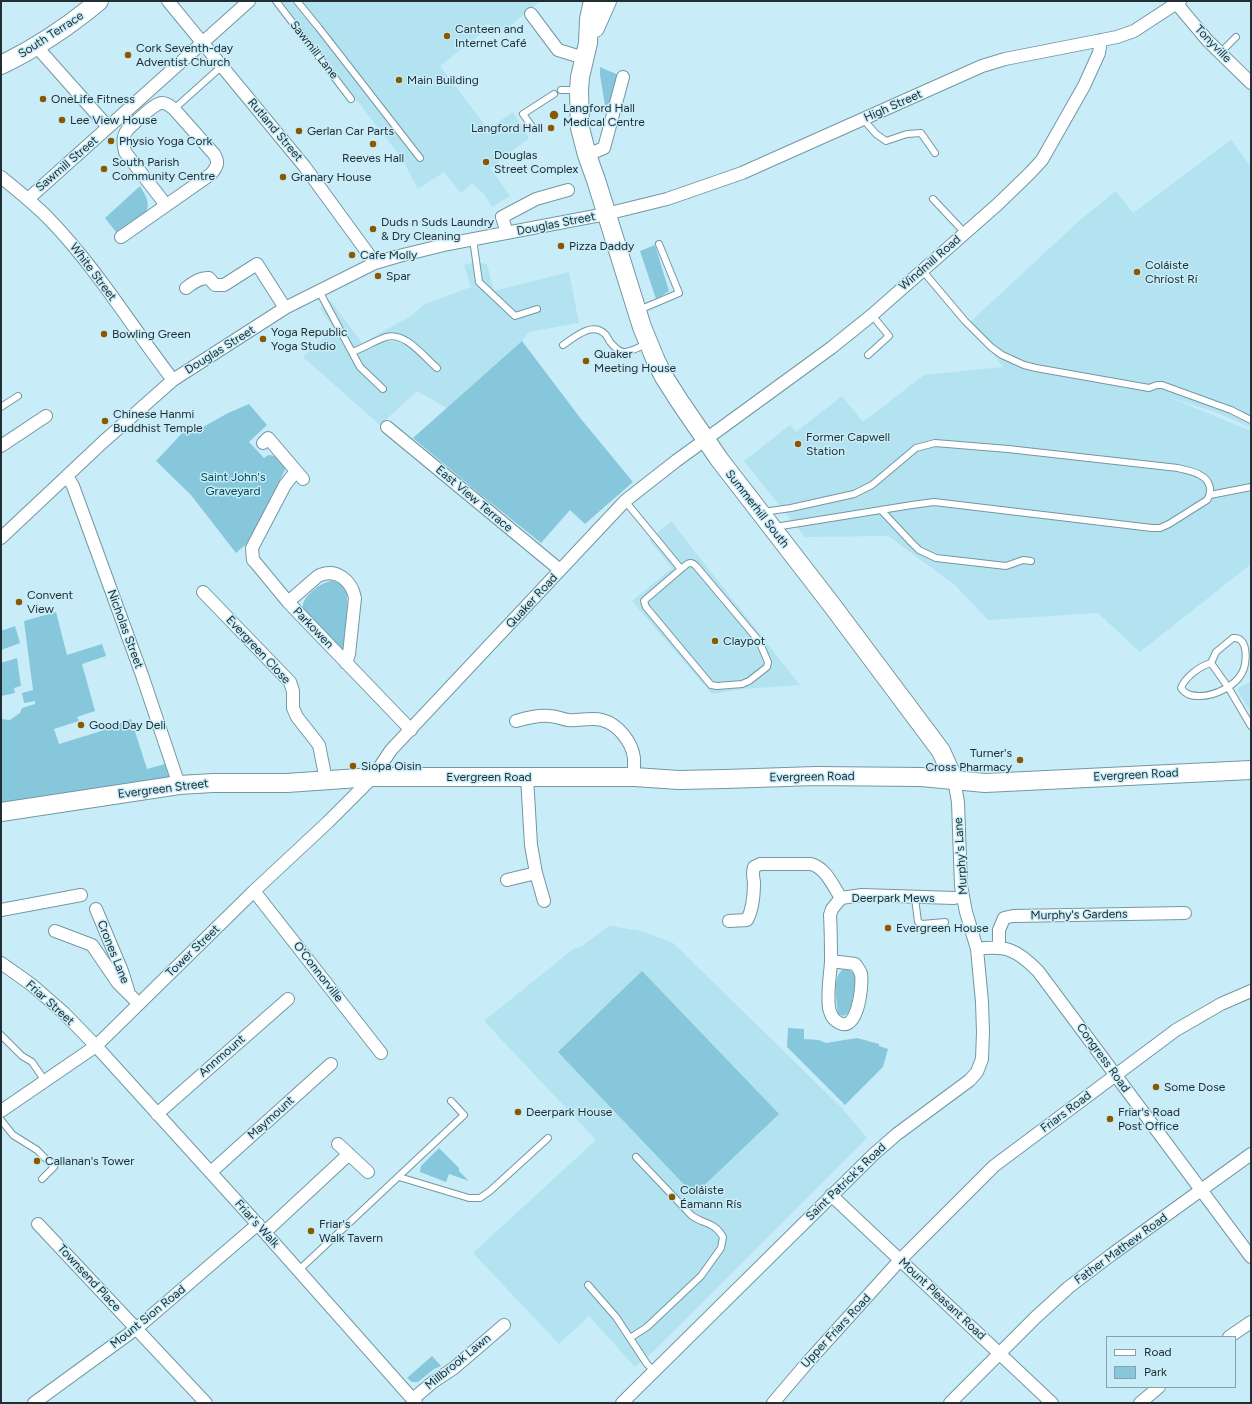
<!DOCTYPE html>
<html>
<head>
<meta charset="utf-8">
<style>
  body { margin:0 }
  #map { position:relative; width:1252px; height:1404px; overflow:hidden; background:#c8edf9; font-family:Figtree,sans-serif }
  canvas { display:block }
  .frame { position:absolute; inset:0; border:2px solid #212f34; pointer-events:none }
  .legend { position:absolute; left:1106px; top:1336px; width:130px; height:52px; box-sizing:border-box; background:#c8edf9; border:1px solid #85a1aa; margin:0; padding:5px 7px; list-style:none; font-size:12px; color:#212f34 }
  .legend li { display:flex; align-items:center; gap:8px; height:20px }
  .legend b { width:20px; border:1px solid #85a1aa }
</style>
</head>
<body>
<div id="map">
<canvas width="1252" height="1404"></canvas>
<div class="frame"></div>
<ul class="legend">
<li><b style="height:5px;background:#fff"></b>Road</li>
<li><b style="height:11px;background:#86c7db"></b>Park</li>
</ul>
</div>
<script>
const context = document.querySelector('canvas').getContext('2d');
context.lineJoin = 'round';
function fillPath(path, color) {
  context.fillStyle = color;
  context.fill(path, 'evenodd');
}
function trace(path, color, width, dash) {
  context.strokeStyle = color;
  context.lineWidth = width;
  context.lineCap = dash ? 'butt' : 'round';
  context.setLineDash(dash || []);
  context.stroke(path);
}
function drawText(font, color, halo, rows, align = 'center') {
  context.font = font + ' Figtree,sans-serif';
  context.lineWidth = 3;
  context.setLineDash([]);
  context.textBaseline = 'middle';
  context.strokeStyle = halo;
  context.fillStyle = color;
  for (const [text, x, y, turn = 0] of rows) {
    context.save();
    context.translate(x, y);
    context.rotate((+turn || 0) * Math.PI / 180);
    context.textAlign = isNaN(turn) ? turn : align;
    if (halo) context.strokeText(text, 0, 0);
    context.fillText(text, 0, 0);
    context.restore();
  }
}
const built = new Path2D(`
  M281 1H540L499 35 488 23 481 29 483 32 440 66 488 129 513 112 529 138 490 168 510 196 492 207 484 194 472 184 461 193 444 172 418 189 402 159Z
  M1231 140 1251 167V428L1215 412 1169 397 1251 431V564L1140 652 1098 613 988 620 955 585 888 536 805 537 744 461 790 425 796 432 842 396 863 422 924 375 1003 367 969 323 1079 221 1116 191 1133 213Z
  M477 262 487 264 494 291 569 272 579 323 529 332 522 341 447 408 417 391 380 425 303 357 334 329 320 308 331 301 362 343 411 316 425 304 471 287 464 265Z
  M671 521 800 685 744 689 712 694 632 601 672 568 649 540Z
  M1251 681V713L1237 689Z
  M609 926 642 931 673 943 841 1107 867 1138 654 1351 635 1367 589 1316 559 1344 473 1253 596 1140 484 1021 572 950 582 946Z`);
const green = new Path2D(`
  M600 67 623 77 609 130 600 75Z
  M140 186C145 195 151 202 146 212L116 232 105 218Z
  M655 245 669 291 656 299 640 251Z
  M522 341 581 419 633 482 585 524 570 510 541 543 480 494 413 438Z
  M249 404 267 425 249 442 264 458 268 455 276 456 285 467V470L250 541 236 553 191 495 156 461 185 430H198L228 413Z
  M332 581 343 584 347 595V606L345 638 343 650 306 613C305 611 303 609 303 607 302 596 323 581 332 581Z
  M56 612 67 655 102 644 106 656 82 664 95 711 77 717 79 721 54 729 59 744 98 732 131 719 147 769 165 764 169 777 1 804V719L10 720 20 713 22 708 35 704V701L24 703 22 693 33 690 24 621Z
  M15 626 20 643 1 650V631Z
  M17 658 21 686 14 688 15 693 1 696V663Z
  M846 969C850 970 854 973 855 977 858 983 854 991 853 996 851 1004 850 1021 838 1014 837 1001 832 979 842 970Z
  M642 971 779 1114 694 1195 558 1052Z
  M788 1028 804 1029V1039L819 1040 826 1043 857 1038 879 1044V1046L888 1049 883 1067 845 1105 787 1047Z
  M439 1148 459 1168V1171L469 1181 449 1174 446 1182 420 1172 421 1166Z
  M432 1356 441 1366 434 1369 418 1382H412L407 1378Z`);
const lane = new Path2D(`
  M276 1 351 99
  M297 1 319 28 420 158
  M1220 53 1236 37
  M561 90H577
  M174 109 222 66
  M863 119 876 134 886 141 907 134 921 133 935 153
  M533 128 523 114 554 94
  M933 199 965 233
  M473 239 479 282 515 316 537 309
  M922 270 965 321 991 347 1002 355 1024 365 1036 368 1149 388 1157 385H1162L1231 410 1251 420
  M319 291 360 367 383 389
  M639 310 679 293 659 244
  M563 345C574 338 592 321 605 334 607 336 609 340 610 342 614 346 617 351 623 352 630 353 640 346 647 344
  M352 352C364 348 374 341 386 337 405 331 424 357 437 368
  M868 355 889 336 872 315
  M1 407 18 396
  M1210 495 1251 487
  M625 501 681 569C687 564 690 560 696 566L759 641 768 662 767 667 749 681 742 684 717 686 711 685 646 607 644 601 646 599 681 569
  M881 510 911 542 919 550 936 558 1006 566 1023 560 1031 561
  M763 512 791 508 854 494 872 485 916 448 935 443 1008 449 1178 468C1185 470 1194 471 1200 475 1210 480 1213 491 1207 500L1169 524 1160 528H1152L934 502 912 505 775 527
  M1233 638C1249 636 1247 663 1242 673 1235 686 1215 696 1200 696 1192 696 1186 695 1181 688 1185 677 1200 666 1211 663L1216 652Z
  M1211 663 1228 687 1251 726
  M915 898 918 922 922 924 945 922
  M1 1035 22 1056 32 1062 45 1081
  M1 1120 13 1135 37 1150 54 1167 42 1179
  M399 1177 469 1198H480L490 1191 548 1138
  M299 1270 464 1115 451 1101
  M588 1285 616 1317 647 1364 654 1371
  M630 1338 647 1327 701 1276 721 1248 723 1237C714 1221 704 1225 691 1215L636 1157`);
const street = new Path2D(`
  M168 1 305 167 375 263
  M1176 3 1208 41 1251 83
  M531 14 558 50 584 58
  M36 46 108 127
  M587 155 604 148 623 77
  M1 177C18 191 36 205 51 221 97 269 132 327 173 380
  M28 199 249 1
  M507 233 502 217 536 199 568 190
  M121 237 211 174C218 166 219 162 214 154L174 109C170 106 167 103 162 103 154 103 135 123 128 129 122 136 123 143 125 152L166 205
  M186 288C193 283 200 277 209 278L215 285H224L257 264 285 308
  M387 427 560 570
  M263 443 268 438 303 479
  M1 446 46 416
  M67 476 73 486 142 675 179 785
  M1 538 103 442 173 380 285 308 375 263 399 256 448 244 606 214 667 199 742 173 982 66 1005 59 1117 37 1134 31 1180 1
  M203 592 290 682 293 691V708L297 717 319 745 326 780
  M288 602 255 562 253 560 252 548 285 485 296 471
  M346 663 349 654 355 598C352 581 336 567 318 576L288 602 411 730
  M516 721C527 718 538 715 549 716 556 716 561 719 568 720 579 721 591 717 602 720 618 724 632 742 634 758 634 765 634 771 634 777
  M527 777 531 845 536 873 544 901
  M507 880 536 873
  M254 891 381 1053
  M96 909 122 971 128 990
  M1 910 81 895
  M729 921 747 920C753 909 754 894 754 882 753 876 752 873 754 867L760 864H811C826 868 833 886 841 898
  M55 931 92 945 118 983 139 1004
  M999 948V930L1004 918 1013 916 1185 913
  M977 949C1007 945 1017 950 1038 971L1251 1257
  M831 961 855 964C857 967 860 970 861 974 863 987 857 1041 834 1019 831 1016 830 1012 829 1008 827 992 830 977 831 962 831 946 831 931 830 915L832 909 841 898 862 895 954 898 963 896
  M1 963 32 985 64 1013 96 1046 252 1218 416 1403
  M1 1111 96 1046 254 891 328 822 373 777 391 750 625 501 676 461 831 348 872 315 998 204 1030 173 1042 160 1084 86 1099 53 1101 40
  M157 1114 288 999
  M338 1144 368 1172
  M211 1172 331 1064
  M831 1195 1052 1403
  M38 1224 206 1403
  M265 1232 349 1154
  M1229 1337 1251 1322
  M413 1399 433 1382 454 1368 504 1325
  M34 1403 137 1328 258 1224
  M622 1403 874 1154 897 1134 970 1080 977 1072 982 1059 983 1032 982 1002 977 949 966 912 961 886 958 802 954 780
  M773 1403 807 1363 900 1260 994 1166 1176 1030 1221 1004 1251 991
  M950 1403 1036 1317 1069 1287 1111 1255 1251 1154
  M1140 1403 1159 1387`);
const secondary = new Path2D(`
  M593 1 589 19 588 43 580 77 579 90 580 128 587 155 596 180 642 327 656 361 664 377 680 402 719 459 831 604 941 751 954 780
  M595 28 607 1
  M1 65C36 48 69 26 99 1
  M1 812 179 785 213 783H287L373 777H634L679 780 725 779 816 776 921 777 985 783 1251 770`);
const markers = [
  [447,36,4,"#895900"],
  [128,55,4,"#895900"],
  [399,80,4,"#895900"],
  [43,99,4,"#895900"],
  [554,115,5,"#895900"],
  [62,120,4,"#895900"],
  [551,128,4,"#895900"],
  [299,131,4,"#895900"],
  [111,141,4,"#895900"],
  [373,144,4,"#895900"],
  [486,162,4,"#895900"],
  [104,169,4,"#895900"],
  [283,177,4,"#895900"],
  [373,229,4,"#895900"],
  [561,246,4,"#895900"],
  [352,255,4,"#895900"],
  [1137,272,4,"#895900"],
  [378,276,4,"#895900"],
  [104,334,4,"#895900"],
  [263,339,4,"#895900"],
  [586,361,4,"#895900"],
  [105,421,4,"#895900"],
  [798,444,4,"#895900"],
  [19,602,4,"#895900"],
  [715,641,4,"#895900"],
  [81,725,4,"#895900"],
  [1020,760,4,"#895900"],
  [353,766,4,"#895900"],
  [888,928,4,"#895900"],
  [1156,1087,4,"#895900"],
  [518,1112,4,"#895900"],
  [1110,1119,4,"#895900"],
  [37,1161,4,"#895900"],
  [672,1197,4,"#895900"],
  [311,1231,4,"#895900"]
];
const poiNames = [
  ["Canteen and",455,29],
  ["Internet Café",455,43],
  ["Cork Seventh-day",136,48],
  ["Adventist Church",136,62],
  ["Main Building",407,80],
  ["OneLife Fitness",51,99],
  ["Langford Hall",563,108],
  ["Medical Centre",563,122],
  ["Lee View House",70,120],
  ["Langford Hall",543,128,"right"],
  ["Gerlan Car Parts",307,131],
  ["Physio Yoga Cork",119,141],
  ["Douglas",494,155],
  ["Street Complex",494,169],
  ["Reeves Hall",373,158,"center"],
  ["South Parish",112,162],
  ["Community Centre",112,176],
  ["Granary House",291,177],
  ["Duds n Suds Laundry",381,222],
  ["& Dry Cleaning",381,236],
  ["Pizza Daddy",569,246],
  ["Cafe Molly",360,255],
  ["Coláiste",1145,265],
  ["Chríost Rí",1145,279],
  ["Spar",386,276],
  ["Yoga Republic",271,332],
  ["Yoga Studio",271,346],
  ["Bowling Green",112,334],
  ["Quaker",594,354],
  ["Meeting House",594,368],
  ["Chinese Hanmi",113,414],
  ["Buddhist Temple",113,428],
  ["Former Capwell",806,437],
  ["Station",806,451],
  ["Convent",27,595],
  ["View",27,609],
  ["Claypot",723,641],
  ["Good Day Deli",89,725],
  ["Turner's",1012,753,"right"],
  ["Cross Pharmacy",1012,767,"right"],
  ["Siopa Oisin",361,766],
  ["Evergreen House",896,928],
  ["Some Dose",1164,1087],
  ["Deerpark House",526,1112],
  ["Friar's Road",1118,1112],
  ["Post Office",1118,1126],
  ["Callanan's Tower",45,1161],
  ["Coláiste",680,1190],
  ["Éamann Rís",680,1204],
  ["Friar's",319,1224],
  ["Walk Tavern",319,1238]
];
const streetNames = [
  ["South Terrace",51,35,-33],
  ["Tonyville",1213,44,46],
  ["Sawmill Lane",314,50,52],
  ["High Street",893,106,-24],
  ["Rutland Street",275,130,50],
  ["Sawmill Street",67,164,-41],
  ["Douglas Street",556,224,-11],
  ["Windmill Road",930,263,-41],
  ["White Street",93,272,53],
  ["Douglas Street",220,350,-32],
  ["East View Terrace",474,499,40],
  ["Summerhill South",757,509,52],
  ["Quaker Road",532,601,-47],
  ["Parkowen",313,628,46],
  ["Nicholas Street",125,629,70],
  ["Evergreen Close",258,650,47],
  ["Evergreen Road",1136,775,-3],
  ["Evergreen Road",489,777],
  ["Evergreen Road",812,777,-1],
  ["Evergreen Street",163,789,-7],
  ["Murphy's Lane",961,856,-94],
  ["Deerpark Mews",893,898],
  ["Murphy's Gardens",1079,915,-1],
  ["Tower Street",193,951,-44],
  ["Crones Lane",113,952,68],
  ["O'Connorville",318,972,52],
  ["Friar Street",50,1003,42],
  ["Annmount",222,1056,-41],
  ["Congress Road",1103,1058,54],
  ["Friars Road",1066,1112,-37],
  ["Maymount",271,1118,-42],
  ["Saint Patrick's Road",846,1182,-44],
  ["Friar's Walk",257,1224,48],
  ["Father Mathew Road",1121,1249,-36],
  ["Townsend Place",89,1278,47],
  ["Mount Pleasant Road",942,1299,43],
  ["Mount Sion Road",148,1317,-39],
  ["Upper Friars Road",836,1331,-47],
  ["Millbrook Lawn",458,1362,-39]
];
const parkNames = [
  ["Saint John's",233,477],
  ["Graveyard",233,491]
];
fillPath(built, '#b3e2f1');
fillPath(green, '#86c7db');
trace(lane, '#7497a2', 8);
trace(street, '#7497a2', 14);
trace(secondary, '#7497a2', 20);
trace(lane, '#fff', 6);
trace(street, '#fff', 12);
trace(secondary, '#fff', 18);
for (const [x, y, r, color] of markers) {
  const dot = new Path2D();
  dot.arc(x, y, r, 0, 2 * Math.PI);
  context.fillStyle = color;
  context.fill(dot);
  trace(dot, '#c8edf9', 1.5);
}
drawText('12px', '#212f34', '#c8edf9', poiNames, 'left');
drawText('12px', '#212f34', '#c8edf9', streetNames);
drawText('12px', '#004453', '#c8edf9', parkNames);
</script>
</body>
</html>
